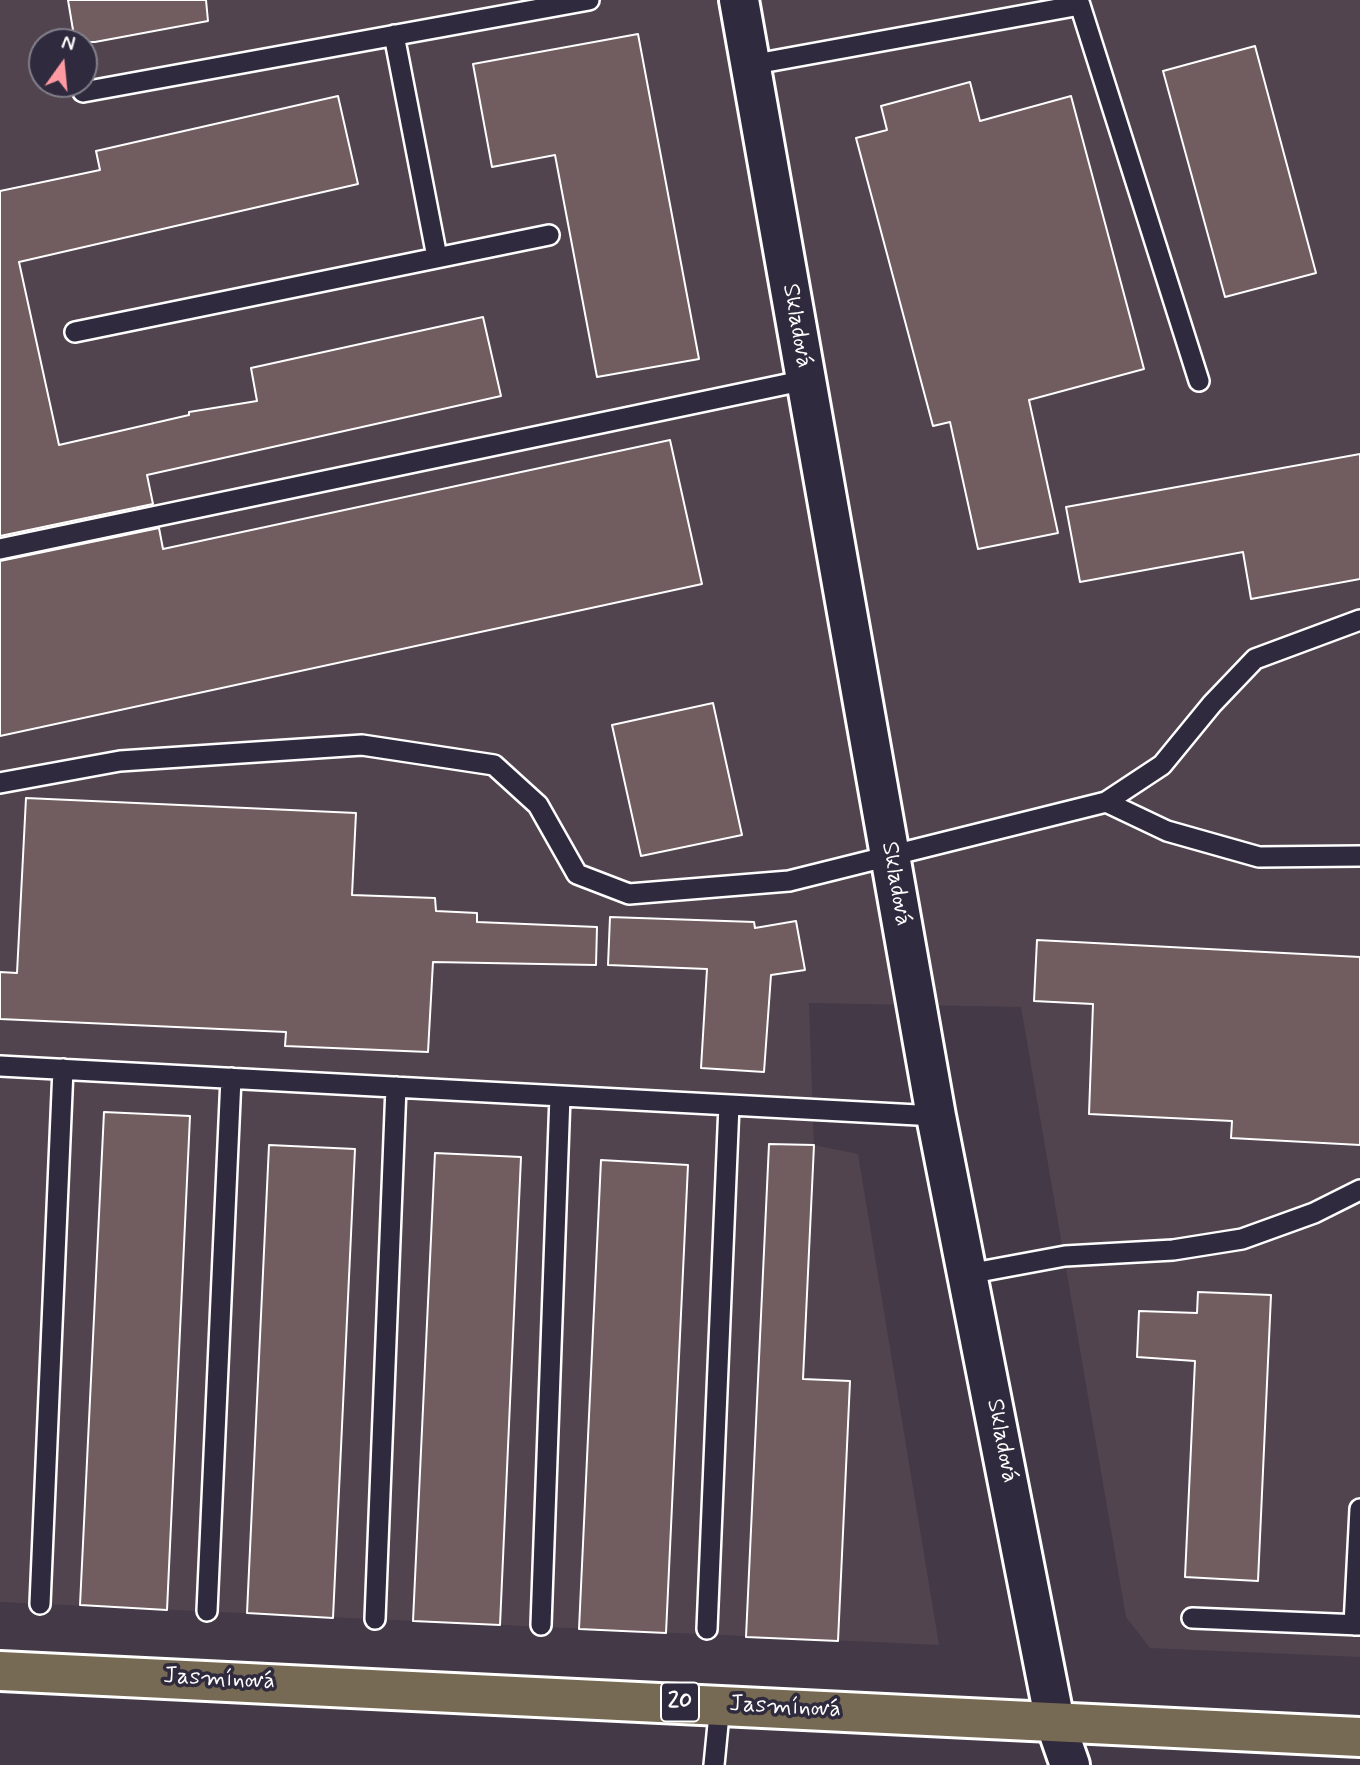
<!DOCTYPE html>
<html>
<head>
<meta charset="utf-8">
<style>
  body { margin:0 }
  #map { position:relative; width:1360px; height:1765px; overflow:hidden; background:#433947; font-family:Mynerve,sans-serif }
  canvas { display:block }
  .north { position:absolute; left:28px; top:28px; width:70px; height:70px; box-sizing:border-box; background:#2f2a3d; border:2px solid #827f8b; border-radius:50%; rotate:15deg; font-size:19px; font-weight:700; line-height:28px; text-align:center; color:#fff }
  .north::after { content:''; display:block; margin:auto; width:24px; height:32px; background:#ff9aa2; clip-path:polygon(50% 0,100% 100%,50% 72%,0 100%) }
</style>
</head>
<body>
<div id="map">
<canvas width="1360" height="1765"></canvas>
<div class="north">N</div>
</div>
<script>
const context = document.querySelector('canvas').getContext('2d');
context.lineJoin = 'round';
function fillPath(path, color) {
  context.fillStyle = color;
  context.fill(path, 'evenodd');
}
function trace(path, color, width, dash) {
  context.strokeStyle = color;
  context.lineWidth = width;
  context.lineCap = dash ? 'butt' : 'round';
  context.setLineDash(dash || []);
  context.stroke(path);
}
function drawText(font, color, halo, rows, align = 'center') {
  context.font = font + ' Mynerve,sans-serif';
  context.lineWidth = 7;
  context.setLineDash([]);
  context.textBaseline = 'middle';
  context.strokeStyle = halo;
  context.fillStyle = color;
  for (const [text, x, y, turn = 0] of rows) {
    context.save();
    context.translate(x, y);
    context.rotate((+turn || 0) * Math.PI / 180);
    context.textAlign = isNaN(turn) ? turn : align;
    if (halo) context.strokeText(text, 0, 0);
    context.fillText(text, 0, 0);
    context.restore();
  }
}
const built = new Path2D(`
  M0 0H1360V1657L1150 1648 1126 1617 1021 1007 809 1003 814 1145 858 1154 939 1645 0 1602ZM42 42H84V84H42Z`);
const building = new Path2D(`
  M68 0H206L208 21 95 42H75Z
  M638 34 699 359 597 377 555 155 492 167 473 64Z
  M1255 46 1316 273 1225 297 1163 71Z
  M970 82 980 121 1071 96 1144 369 1029 400 1058 533 978 549 950 422 933 426 856 138 887 130 881 106Z
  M338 96 358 184 19 262 59 445 189 415V412L257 401 251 368 483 317 501 396 147 475 153 504 0 536V191L100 170 96 151Z
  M670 440 702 584 0 736V561L159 528 163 549Z
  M1360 454V579L1251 599 1243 552 1080 582 1066 507Z
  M713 703 742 835 641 856 612 725Z
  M26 798 356 813 352 895 435 898 436 911 477 913V922L597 927 596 965 433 962 428 1052 285 1046 286 1032 0 1019V972L17 973Z
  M610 917 754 922 755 928 796 921 805 970 771 975 764 1072 701 1068 707 969 608 965Z
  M1037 940 1360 957V1145L1231 1138 1232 1121 1089 1114 1093 1004 1034 1001Z
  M104 1112 190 1116 167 1610 80 1605Z
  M769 1144 814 1145 803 1379 850 1381 838 1641 746 1637Z
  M269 1145 355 1149 333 1618 247 1613Z
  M435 1153 521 1157 500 1625 413 1621Z
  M601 1160 688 1165 666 1633 579 1629Z
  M1198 1292 1271 1295 1258 1581 1185 1577 1195 1361 1137 1357 1139 1311 1197 1313Z`);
const lane = new Path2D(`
  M1075 0 1080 5 1199 381
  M394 35 437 257
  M750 65 1080 5
  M83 92 589 0
  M75 332 549 235
  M0 549 806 380
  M0 783 120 761 362 745 494 765 538 805 577 874 629 894 789 881 1106 802 1162 765 1212 704 1255 659 1360 620
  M1106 802 1167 831 1259 857 1360 856
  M0 1066 936 1116
  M968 1274 1065 1256 1173 1250 1242 1239 1314 1213 1360 1190
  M40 1604 63 1069
  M207 1611 231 1078
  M1192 1618 1360 1625
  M375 1619 396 1087
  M541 1625 560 1096
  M1354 1625 1360 1509
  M707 1629 729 1105
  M714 1765 720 1704`);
const street = new Path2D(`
  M739 0 936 1116 1055 1722 1070 1765`);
const primary = new Path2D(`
  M0 1671 1360 1737`);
const shields = [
  [680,1702,38]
];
const shieldNames = [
  ["20",680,1702]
];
const streetNames = [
  ["Skladová",796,326,80],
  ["Skladová",895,884,80],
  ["Skladová",1001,1441,79],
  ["Jasmínová",219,1680,3],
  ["Jasmínová",785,1708,3]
];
fillPath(built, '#51444e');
fillPath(building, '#715c5f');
trace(building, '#fff', 2);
trace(lane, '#fff', 24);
trace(street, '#fff', 44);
trace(primary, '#fff', 44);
trace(lane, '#2f2a3d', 19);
trace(street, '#2f2a3d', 38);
trace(primary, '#776a54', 38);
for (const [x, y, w] of shields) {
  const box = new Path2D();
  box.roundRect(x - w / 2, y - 19.5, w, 39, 5);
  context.fillStyle = '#2f2a3d';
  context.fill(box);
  trace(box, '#fff', 2);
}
drawText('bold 23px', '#fff', null, shieldNames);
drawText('24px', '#fff', '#2f2a3d', streetNames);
</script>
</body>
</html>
